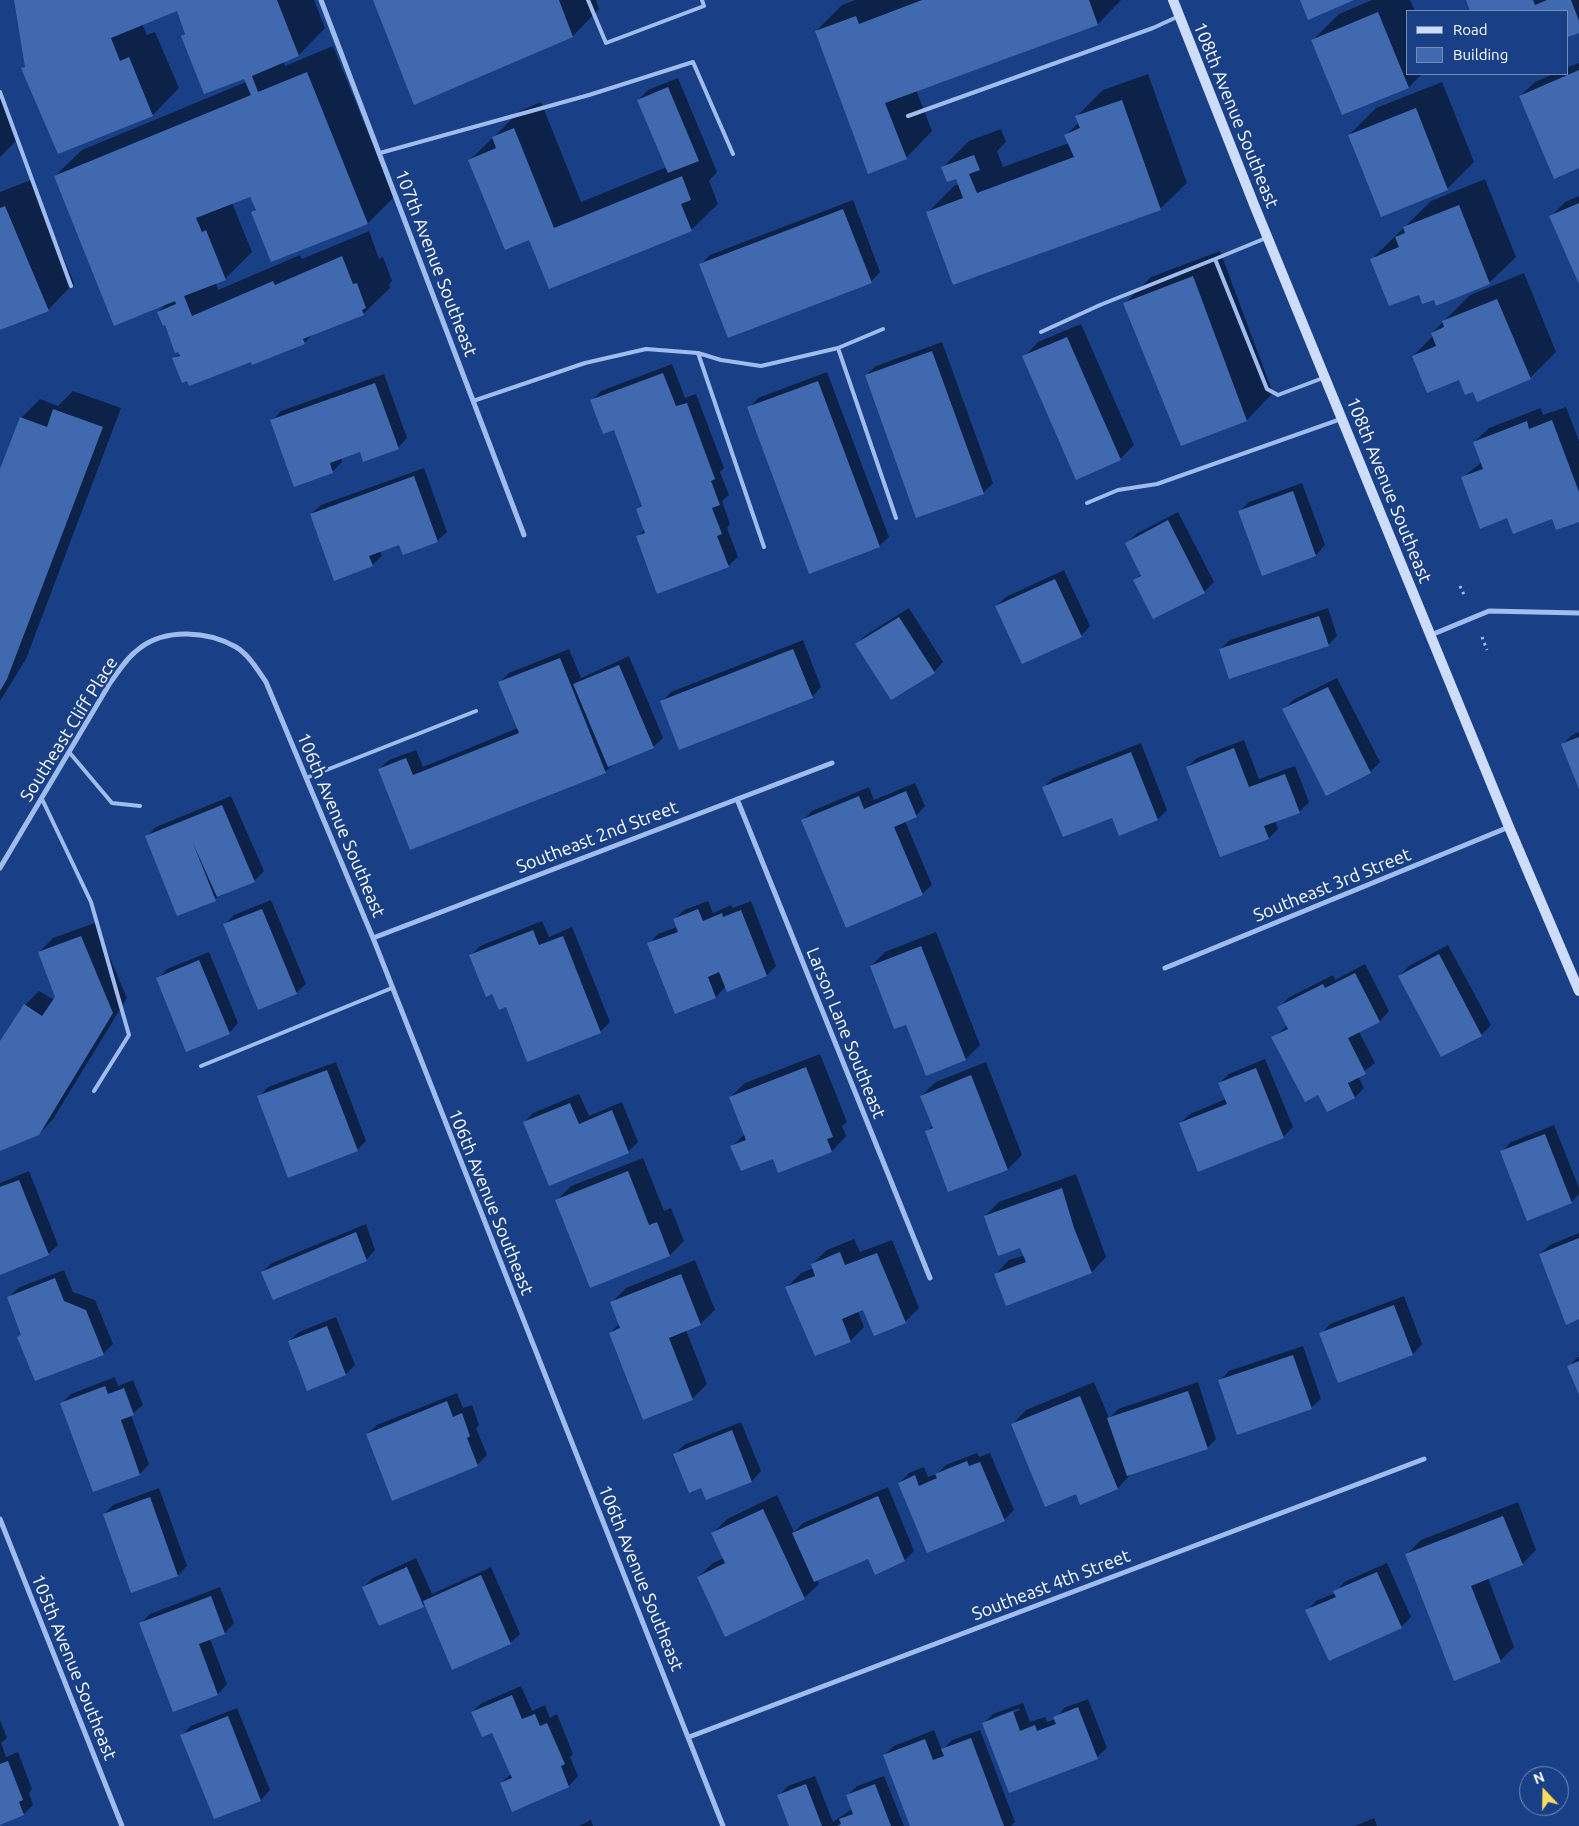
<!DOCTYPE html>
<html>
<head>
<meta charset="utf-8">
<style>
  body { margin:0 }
  #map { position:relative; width:1579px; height:1826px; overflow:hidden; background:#194087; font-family:Ubuntu,sans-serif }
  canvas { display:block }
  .legend { position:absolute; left:1406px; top:10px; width:162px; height:65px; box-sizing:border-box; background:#194087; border:1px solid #758cb7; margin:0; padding:6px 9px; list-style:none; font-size:15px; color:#fff }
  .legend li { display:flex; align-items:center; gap:10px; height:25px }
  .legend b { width:25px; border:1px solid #758cb7 }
  .north { position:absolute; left:1519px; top:1766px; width:50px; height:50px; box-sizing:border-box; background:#194087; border:1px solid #758cb7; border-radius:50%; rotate:339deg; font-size:14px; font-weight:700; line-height:20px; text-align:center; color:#fff }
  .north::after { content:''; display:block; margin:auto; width:18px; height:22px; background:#ffdd5c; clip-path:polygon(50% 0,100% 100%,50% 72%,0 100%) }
</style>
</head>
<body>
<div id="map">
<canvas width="1579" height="1826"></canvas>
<ul class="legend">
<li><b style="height:6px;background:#cddcf9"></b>Road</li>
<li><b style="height:14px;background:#4169b0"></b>Building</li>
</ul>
<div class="north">N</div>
</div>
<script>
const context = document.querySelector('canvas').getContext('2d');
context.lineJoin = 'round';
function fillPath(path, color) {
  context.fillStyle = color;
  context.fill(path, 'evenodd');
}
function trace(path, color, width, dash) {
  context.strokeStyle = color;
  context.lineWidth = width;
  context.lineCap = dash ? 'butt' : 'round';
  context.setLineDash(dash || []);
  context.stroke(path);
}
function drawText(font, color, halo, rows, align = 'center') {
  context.font = font + ' Ubuntu,sans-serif';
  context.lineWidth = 5;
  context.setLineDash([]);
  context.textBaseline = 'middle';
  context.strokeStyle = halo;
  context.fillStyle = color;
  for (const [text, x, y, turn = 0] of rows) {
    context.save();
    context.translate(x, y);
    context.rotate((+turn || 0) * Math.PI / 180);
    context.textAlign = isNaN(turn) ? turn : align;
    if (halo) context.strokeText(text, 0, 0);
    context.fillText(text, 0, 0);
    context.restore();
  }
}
const shadow = new Path2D(`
  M15 0H314L325 28 299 55 283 61 285 66 333 46 394 197 368 223 253 212 257 208 251 195 232 203 252 252 225 279 216 283 218 290 300 255 302 259 369 231 379 259 383 257 392 281 389 284 390 288 363 314 313 334 304 343 252 360 174 359 180 353 158 312 167 303 55 176 82 150 246 82 244 77 182 36 186 32 177 10 142 24 147 35 155 32 179 88 153 115 58 152 23 69 26 65Z
  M374 0H596L599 9 573 36 415 104Z
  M855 0H1121L1098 24 916 90 932 131 906 158 816 31 842 5Z
  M1372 0H1410L1415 11H1408V74H1422L1409 87 1343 113 1313 40 1339 14Z
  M1467 0H1579V31L1568 36V11H1471Z
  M1579 63V167L1520 96 1535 82 1553 74H1568V67Z
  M1148 74 1187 183 1160 209 928 212 954 186 959 184 957 178 943 167 969 141 1001 129 1006 142 997 151 1003 167 1069 143 1066 135 1079 122 1077 116 1103 90Z
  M678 78 717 172 709 181 718 204 691 230 530 238 470 160 520 111 541 102 581 202 667 167 638 100 648 90Z
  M1442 82 1474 162 1448 188 1382 215 1349 135 1376 108Z
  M0 95 18 139 0 157Z
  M1485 179 1516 257 1489 283 1434 298 1419 294 1372 259 1431 201Z
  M31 180 74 283 48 310 0 329V192Z
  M1579 196V281L1551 216 1565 202Z
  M853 200 880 272 871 282 701 264 710 255Z
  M1220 251 1273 393 1247 420 1182 445 1125 303 1151 277Z
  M1524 273 1556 352 1530 378 1474 390 1459 378 1413 356 1433 336 1432 333 1470 295Z
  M1081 324 1134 445 1120 459 1024 357 1038 342Z
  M942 342 993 483 983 493 866 375 876 366Z
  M672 364 685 398 696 394 724 468 720 472 729 495 722 501 730 524 727 528 738 557 728 566 637 537 645 529 637 509 643 504 615 429 592 401 601 391Z
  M827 372 889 537 879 546 749 408 758 398Z
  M384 374 407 438 398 448 360 450 341 457 342 462 333 471 295 485 272 421 281 411Z
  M73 391 121 408 26 659 0 701V473L21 418 40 399 58 406Z
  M1566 407 1579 441V520L1508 517 1462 478 1482 462 1474 442 1489 428 1541 408 1543 415Z
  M424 468 447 532 437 541 400 544 380 551 382 556 372 565 311 514 321 505Z
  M1302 483 1325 545 1316 555 1240 511 1249 502Z
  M1178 512 1214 582 1204 592 1135 580 1141 574 1126 544 1136 534Z
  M1064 570 1090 626 1081 636 996 606 1006 597Z
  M909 608 943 662 934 672 857 644 866 635Z
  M1328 608 1337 636 1328 645 1220 649 1230 640Z
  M803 640 821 687 812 697 662 701 671 692Z
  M569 649 581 678 629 656 663 738 653 747 614 764 605 772 411 848 379 769 389 760 416 750 423 767 518 728 500 682 509 673Z
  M1337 678 1380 762 1370 772 1284 710 1293 700Z
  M1579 732V786L1563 744 1572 735Z
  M1244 740 1259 779 1295 766 1309 802 1299 812 1275 821 1278 829 1269 838 1187 767 1197 758Z
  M1141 743 1167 810 1158 819 1112 816 1044 787 1053 778Z
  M915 783 925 806 916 816 905 821 932 885 922 894 802 821 812 811 869 787 874 800Z
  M231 796 264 871 254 881 178 915 147 836 156 827Z
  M271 900 306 984 296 993 225 924 234 915Z
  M708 901 713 913 731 905 733 908 751 901 776 966 767 975 726 986 716 997 676 1013 649 944 658 934 677 927 675 919 684 910Z
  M542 921 549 937 572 927 610 1022 600 1032 507 1006 493 993 471 955 480 946Z
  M95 923 127 998 53 1119 39 1134 0 1150V1043L25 1005 39 991 54 1000 56 997 39 952 53 938Z
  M936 932 980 1045 966 1059 907 1023 871 966 885 952Z
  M1448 945 1491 1025 1481 1035 1442 1055 1399 976 1409 966Z
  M209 952 238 1023 229 1033 158 979 167 969Z
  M1365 964 1389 1011 1380 1021 1359 1032 1375 1063 1358 1076 1364 1088 1355 1097 1327 1111 1318 1093 1273 1038 1288 1025 1279 1008 1288 998 1333 975 1335 980Z
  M820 1054 847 1122 842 1126 846 1136 832 1151 779 1171 774 1157 732 1146 745 1134 730 1097 745 1083Z
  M1265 1059 1293 1127 1283 1137 1180 1123 1190 1114 1226 1099 1219 1083 1229 1074Z
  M336 1062 366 1141 357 1150 259 1097 268 1087Z
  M986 1062 1022 1155 1008 1169 949 1191 927 1132 933 1125 921 1096 936 1082Z
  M579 1094 589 1116 622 1102 638 1142 629 1151 549 1185 524 1123 533 1113Z
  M1554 1125 1579 1188V1194L1571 1202 1501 1152 1511 1142Z
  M643 1158 664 1211 671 1208 684 1241 670 1255 557 1200 571 1186Z
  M29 1171 58 1245 48 1254 0 1272V1183Z
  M1076 1174 1106 1257 1092 1272 1007 1304 995 1275 1009 1260 1025 1255 1021 1246 985 1216 999 1202Z
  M366 1224 375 1250 366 1260 262 1272 272 1263Z
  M1579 1233V1318L1540 1254 1550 1245Z
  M854 1239 860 1252 892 1240 919 1308 905 1322 864 1308 858 1311 864 1327 850 1341 787 1287 801 1273 814 1268 812 1264 827 1250Z
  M695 1260 715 1310 700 1324 686 1330 707 1384 692 1399 610 1333 620 1323 612 1302 626 1288Z
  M64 1270 73 1292 95 1300 113 1344 103 1354 19 1337 22 1334 8 1298 18 1288Z
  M1404 1296 1422 1344 1413 1354 1339 1382 1321 1334 1330 1324Z
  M336 1317 355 1365 346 1374 289 1341 299 1332Z
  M1303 1346 1321 1399 1311 1408 1220 1380 1229 1371Z
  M1578 1357H1579V1392L1569 1366Z
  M115 1377 118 1386 133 1380 143 1405 131 1415 149 1464 140 1474 62 1403 71 1394Z
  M1094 1382 1109 1418 1118 1409 1198 1382 1216 1439 1207 1448 1132 1473 1118 1488 1081 1503 1077 1492 1012 1425 1026 1410Z
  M457 1393 463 1408 472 1405 479 1425 476 1428 487 1455 477 1465 367 1434 377 1425Z
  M741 1422 761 1471 752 1481 707 1499 702 1487 675 1454 684 1445Z
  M977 1453 979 1457 990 1453 1014 1510 1004 1520 899 1483 909 1473 924 1467 928 1477 938 1473 946 1465Z
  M888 1487 914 1551 905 1560 875 1574 868 1558 817 1580 819 1584 804 1598 698 1577 713 1563 724 1558 713 1533 727 1519 777 1495 794 1532 803 1523Z
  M159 1488 187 1566 178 1575 104 1514 113 1505Z
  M1518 1502 1536 1550 1522 1564 1488 1578 1514 1647 1500 1661 1406 1555 1421 1540Z
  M416 1558 432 1594 491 1567 520 1634 510 1643 425 1604 423 1606 363 1587 373 1578Z
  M1387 1563 1411 1617 1401 1627 1329 1660 1307 1611 1316 1601 1335 1593 1344 1582Z
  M220 1587 234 1623 225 1633 210 1639 227 1684 218 1694 173 1710 141 1623 150 1614Z
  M521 1686 532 1711 545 1705 550 1718 557 1714 573 1754 570 1757 578 1776 569 1786 512 1810 501 1783 511 1774 493 1731 472 1712 482 1703Z
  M1088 1699 1107 1748 1097 1757 984 1723 993 1714 1023 1703 1030 1722 1045 1717 1047 1722 1056 1719 1064 1708ZM1019 1708 1020 1710 993 1720V1718Z
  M237 1708 270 1790 261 1800 215 1817 182 1735 191 1726Z
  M0 1720 7 1738 1 1743 6 1757 18 1752 32 1789 29 1793 33 1805 24 1814 0 1824Z
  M934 1730 942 1750 952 1740 980 1730 1015 1822 1011 1826H911L884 1755 894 1746Z
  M815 1776 833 1822 852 1809 847 1796 857 1786 884 1776 904 1826H790L778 1796 788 1786Z
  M1374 1818 1377 1826H1355Z
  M591 1820 593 1826H579Z`);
const building = new Path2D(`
  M14 0H277L299 56 252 76 258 92 307 72 368 224 271 262 251 212 256 210 250 197 196 218 202 232 206 230 226 280 184 296 192 316 273 281 275 285 342 256 353 284 357 283 366 308 362 310 364 315 303 339 305 344 252 365 251 362 189 386 187 381 182 383 172 358 180 356 178 352 175 353 165 325 163 326 157 312 176 304 175 301 114 326 54 176 251 95 244 79 204 94 181 36 185 34 177 11 111 38 120 61 129 57 153 116 58 154 21 68 25 67Z
  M373 0H559L573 37 414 105Z
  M922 0H1089L1098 25 885 103 907 159 868 174 815 31 856 16 859 24Z
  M1300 0H1354L1308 20Z
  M1466 0H1533L1535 5 1547 0H1571L1579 21V33L1568 37V11H1470Z
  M1378 12 1409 88 1342 115 1311 40Z
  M1579 70V168L1554 179 1519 96Z
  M668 87 699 161 668 173 637 100Z
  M1122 100 1161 210 953 285 926 212 963 198 956 179 947 182 941 167 974 155 980 170 969 174 977 193 1074 157 1064 135 1080 128 1075 116Z
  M1416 108 1448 190 1381 217 1348 135Z
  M514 128 554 228 682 176 691 200 681 204 692 231 549 289 529 240 505 250 468 160 496 148 492 137Z
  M1579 203V284L1549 216Z
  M1459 205 1490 284 1436 306 1434 300 1422 304 1419 295 1389 306 1370 259 1399 247 1395 237 1405 233 1403 227Z
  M5 206 49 311 0 330V208Z
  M843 209 872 283 728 338 699 264Z
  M1193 276 1247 421 1181 446 1123 303Z
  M1497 299 1531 379 1477 402 1473 392 1465 395 1459 380 1427 393 1412 356 1436 346 1431 333 1444 327 1442 321Z
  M1067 337 1121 460 1076 480 1022 356Z
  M932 351 984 494 916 518 865 375Z
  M663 373 676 406 687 403 715 479 711 481 720 505 712 508 722 534 717 536 729 567 657 594 636 536 645 533 636 509 642 506 614 430 603 434 590 400Z
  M818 381 880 547 809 574 747 407Z
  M375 383 399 449 363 462 360 452 330 463 333 473 294 487 270 420Z
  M53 409 103 427 7 679 0 691V469L20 417 47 427Z
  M1552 420 1579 492V522L1556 530 1552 519 1513 534 1507 518 1480 529 1461 477 1483 469 1473 442 1527 421 1529 429Z
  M414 476 438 542 403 555 399 545 369 556 373 566 334 581 310 514Z
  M1293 491 1316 556 1262 576 1238 511Z
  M1168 520 1205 593 1153 619 1133 580 1141 576 1125 543Z
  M1055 579 1082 637 1022 664 995 606Z
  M1319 616 1329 646 1229 679 1219 649Z
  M899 617 935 673 891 700 855 644Z
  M793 649 813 698 679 750 660 701Z
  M560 658 606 773 410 850 378 769 406 758 413 775 519 733 498 682Z
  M619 665 654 748 608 767 573 684Z
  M1328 687 1371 773 1326 796 1282 709Z
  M1579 737V789L1561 744Z
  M1234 748 1249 787 1285 774 1300 813 1264 826 1269 839 1220 857 1186 767Z
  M1131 752 1158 820 1119 836 1112 818 1063 837 1042 787Z
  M906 791 917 817 894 827 923 895 846 928 801 820 859 796 864 809Z
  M222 805 255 882 217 897 193 843 216 901 177 916 145 836Z
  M262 909 297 994 258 1010 223 924Z
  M698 909 703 921 722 913 723 917 741 910 767 976 727 992 719 972 708 977 716 998 675 1014 647 943 678 932 673 919Z
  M533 930 539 945 563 936 601 1033 527 1062 506 1007 499 1010 492 994 486 997 469 955Z
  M81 936 113 1013 39 1135 0 1151V1041L24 1004 42 1016 55 997 38 952Z
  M921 946 966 1060 926 1076 906 1025 894 1029 870 966Z
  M1439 954 1482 1036 1441 1057 1398 976Z
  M199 960 230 1034 186 1052 156 978Z
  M1355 973 1380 1022 1348 1038 1366 1074 1348 1083 1355 1098 1327 1112 1318 1095 1305 1102 1271 1037 1288 1029 1277 1007 1323 984 1325 988Z
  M806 1067 833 1137 827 1139 832 1152 778 1173 773 1159 741 1171 730 1146 746 1140 729 1097Z
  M1256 1068 1284 1138 1198 1172 1179 1123 1227 1104 1218 1083Z
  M327 1070 358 1151 288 1178 257 1096Z
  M971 1075 1008 1170 948 1192 925 1131 933 1128 920 1096Z
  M570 1103 579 1124 612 1110 629 1153 549 1186 523 1122Z
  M1545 1134 1572 1203 1527 1221 1500 1151Z
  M628 1171 649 1225 657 1222 670 1256 590 1288 555 1200Z
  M19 1180 49 1255 0 1275V1187Z
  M1062 1188 1074 1228 1092 1273 1006 1306 994 1274 1026 1262 1020 1248 998 1256 984 1216Z
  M356 1232 367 1261 273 1300 261 1272Z
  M1579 1238V1319L1566 1325 1539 1254Z
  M840 1252 845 1265 877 1253 906 1323 874 1336 863 1310 842 1319 851 1342 815 1356 785 1287 815 1276 811 1264Z
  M681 1274 701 1325 669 1338 693 1400 643 1420 609 1333 620 1328 610 1302Z
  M55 1278 64 1301 86 1310 104 1355 35 1381 17 1337 21 1335 7 1297Z
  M1394 1305 1413 1355 1338 1383 1319 1333Z
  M327 1326 346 1375 307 1391 288 1341Z
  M1293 1355 1312 1409 1237 1435 1218 1380Z
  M1579 1361V1395L1567 1366Z
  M105 1386 108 1394 124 1388 134 1415 121 1420 140 1475 93 1492 60 1403Z
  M1188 1391 1208 1449 1127 1476 1107 1418Z
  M1080 1396 1118 1489 1080 1505 1076 1494 1045 1507 1011 1424Z
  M447 1401 453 1417 462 1413 470 1436 467 1438 478 1466 392 1501 366 1434Z
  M732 1430 752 1482 706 1500 701 1488 689 1493 673 1454Z
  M967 1461 969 1466 980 1462 1005 1521 927 1553 898 1483 915 1475 919 1486 937 1478 935 1474Z
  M878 1496 905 1561 875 1575 868 1559 814 1582 792 1533Z
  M150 1497 178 1576 131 1593 103 1514Z
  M763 1509 805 1599 725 1637 697 1577 725 1563 711 1533Z
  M1503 1516 1523 1565 1471 1586 1501 1662 1454 1681 1405 1554Z
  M407 1567 424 1607 379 1626 362 1587Z
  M1377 1572 1402 1628 1329 1661 1305 1610 1336 1597 1333 1591Z
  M481 1575 511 1644 452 1670 423 1601Z
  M211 1596 225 1634 199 1644 218 1695 173 1712 139 1623Z
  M512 1695 522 1719 535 1714 540 1726 547 1723 565 1764 561 1766 569 1787 512 1812 500 1783 512 1778 492 1733 482 1737 471 1712Z
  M1078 1707 1098 1759 1009 1793 982 1723 1013 1711 1020 1731 1035 1725 1037 1731 1056 1724 1053 1717Z
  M228 1716 261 1801 214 1819 180 1735Z
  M971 1738 1004 1826H910L883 1755 925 1739 933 1760 944 1756 941 1749Z
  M8 1761 23 1800 19 1802 24 1815 0 1825V1764Z
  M806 1784 822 1826H789L777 1795Z
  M875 1784 891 1826H837L841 1824 839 1819 853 1814 846 1795Z`);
const path = new Path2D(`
  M1460 586 1465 597
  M1482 637 1487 650`);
const lane = new Path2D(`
  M588 0 606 43 704 6 702 0
  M0 92 71 286
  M908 116 1153 28 1177 17
  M380 153 589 95 693 62 733 154
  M1266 238 1215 259 1267 389 1278 395 1323 378
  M1041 332 1100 305 1215 259
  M838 348 896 518
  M698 353 764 547
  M473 401 585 363 646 349 698 353 721 360 761 366 838 348 883 329
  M1087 503 1118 490 1157 484 1341 419
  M69 752 112 803 140 806
  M306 778 476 711
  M42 799 91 902 129 1035 94 1091
  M201 1066 392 988`);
const street = new Path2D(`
  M321 0 524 535
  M1431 635 1489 611 1579 613
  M737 799 930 1278
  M0 868 110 683C119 671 127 657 140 648 166 628 208 631 236 647 249 655 257 669 266 682L373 938 723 1826
  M373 938 832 763
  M1165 968 1509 827
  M0 1519 122 1826
  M689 1737 1424 1459`);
const secondary = new Path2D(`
  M1173 0 1255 207 1509 827 1579 991`);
const streetNames = [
  ["108th Avenue Southeast",1236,115,68],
  ["107th Avenue Southeast",436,263,69],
  ["108th Avenue Southeast",1389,490,68],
  ["Southeast Cliff Place",69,729,-58],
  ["106th Avenue Southeast",341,825,67],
  ["Southeast 2nd Street",597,837,-21],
  ["Southeast 3rd Street",1332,885,-22],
  ["Larson Lane Southeast",846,1033,68],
  ["106th Avenue Southeast",491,1202,68],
  ["106th Avenue Southeast",641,1578,68],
  ["Southeast 4th Street",1051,1585,-21],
  ["105th Avenue Southeast",74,1667,68]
];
fillPath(shadow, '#0007');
fillPath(building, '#4169b0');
trace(path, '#a0bced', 3, [2.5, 4]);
trace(lane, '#a0bced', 4);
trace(street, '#a0bced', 5);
trace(secondary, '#cddcf9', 10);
drawText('18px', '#fff', '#194087', streetNames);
</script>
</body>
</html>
